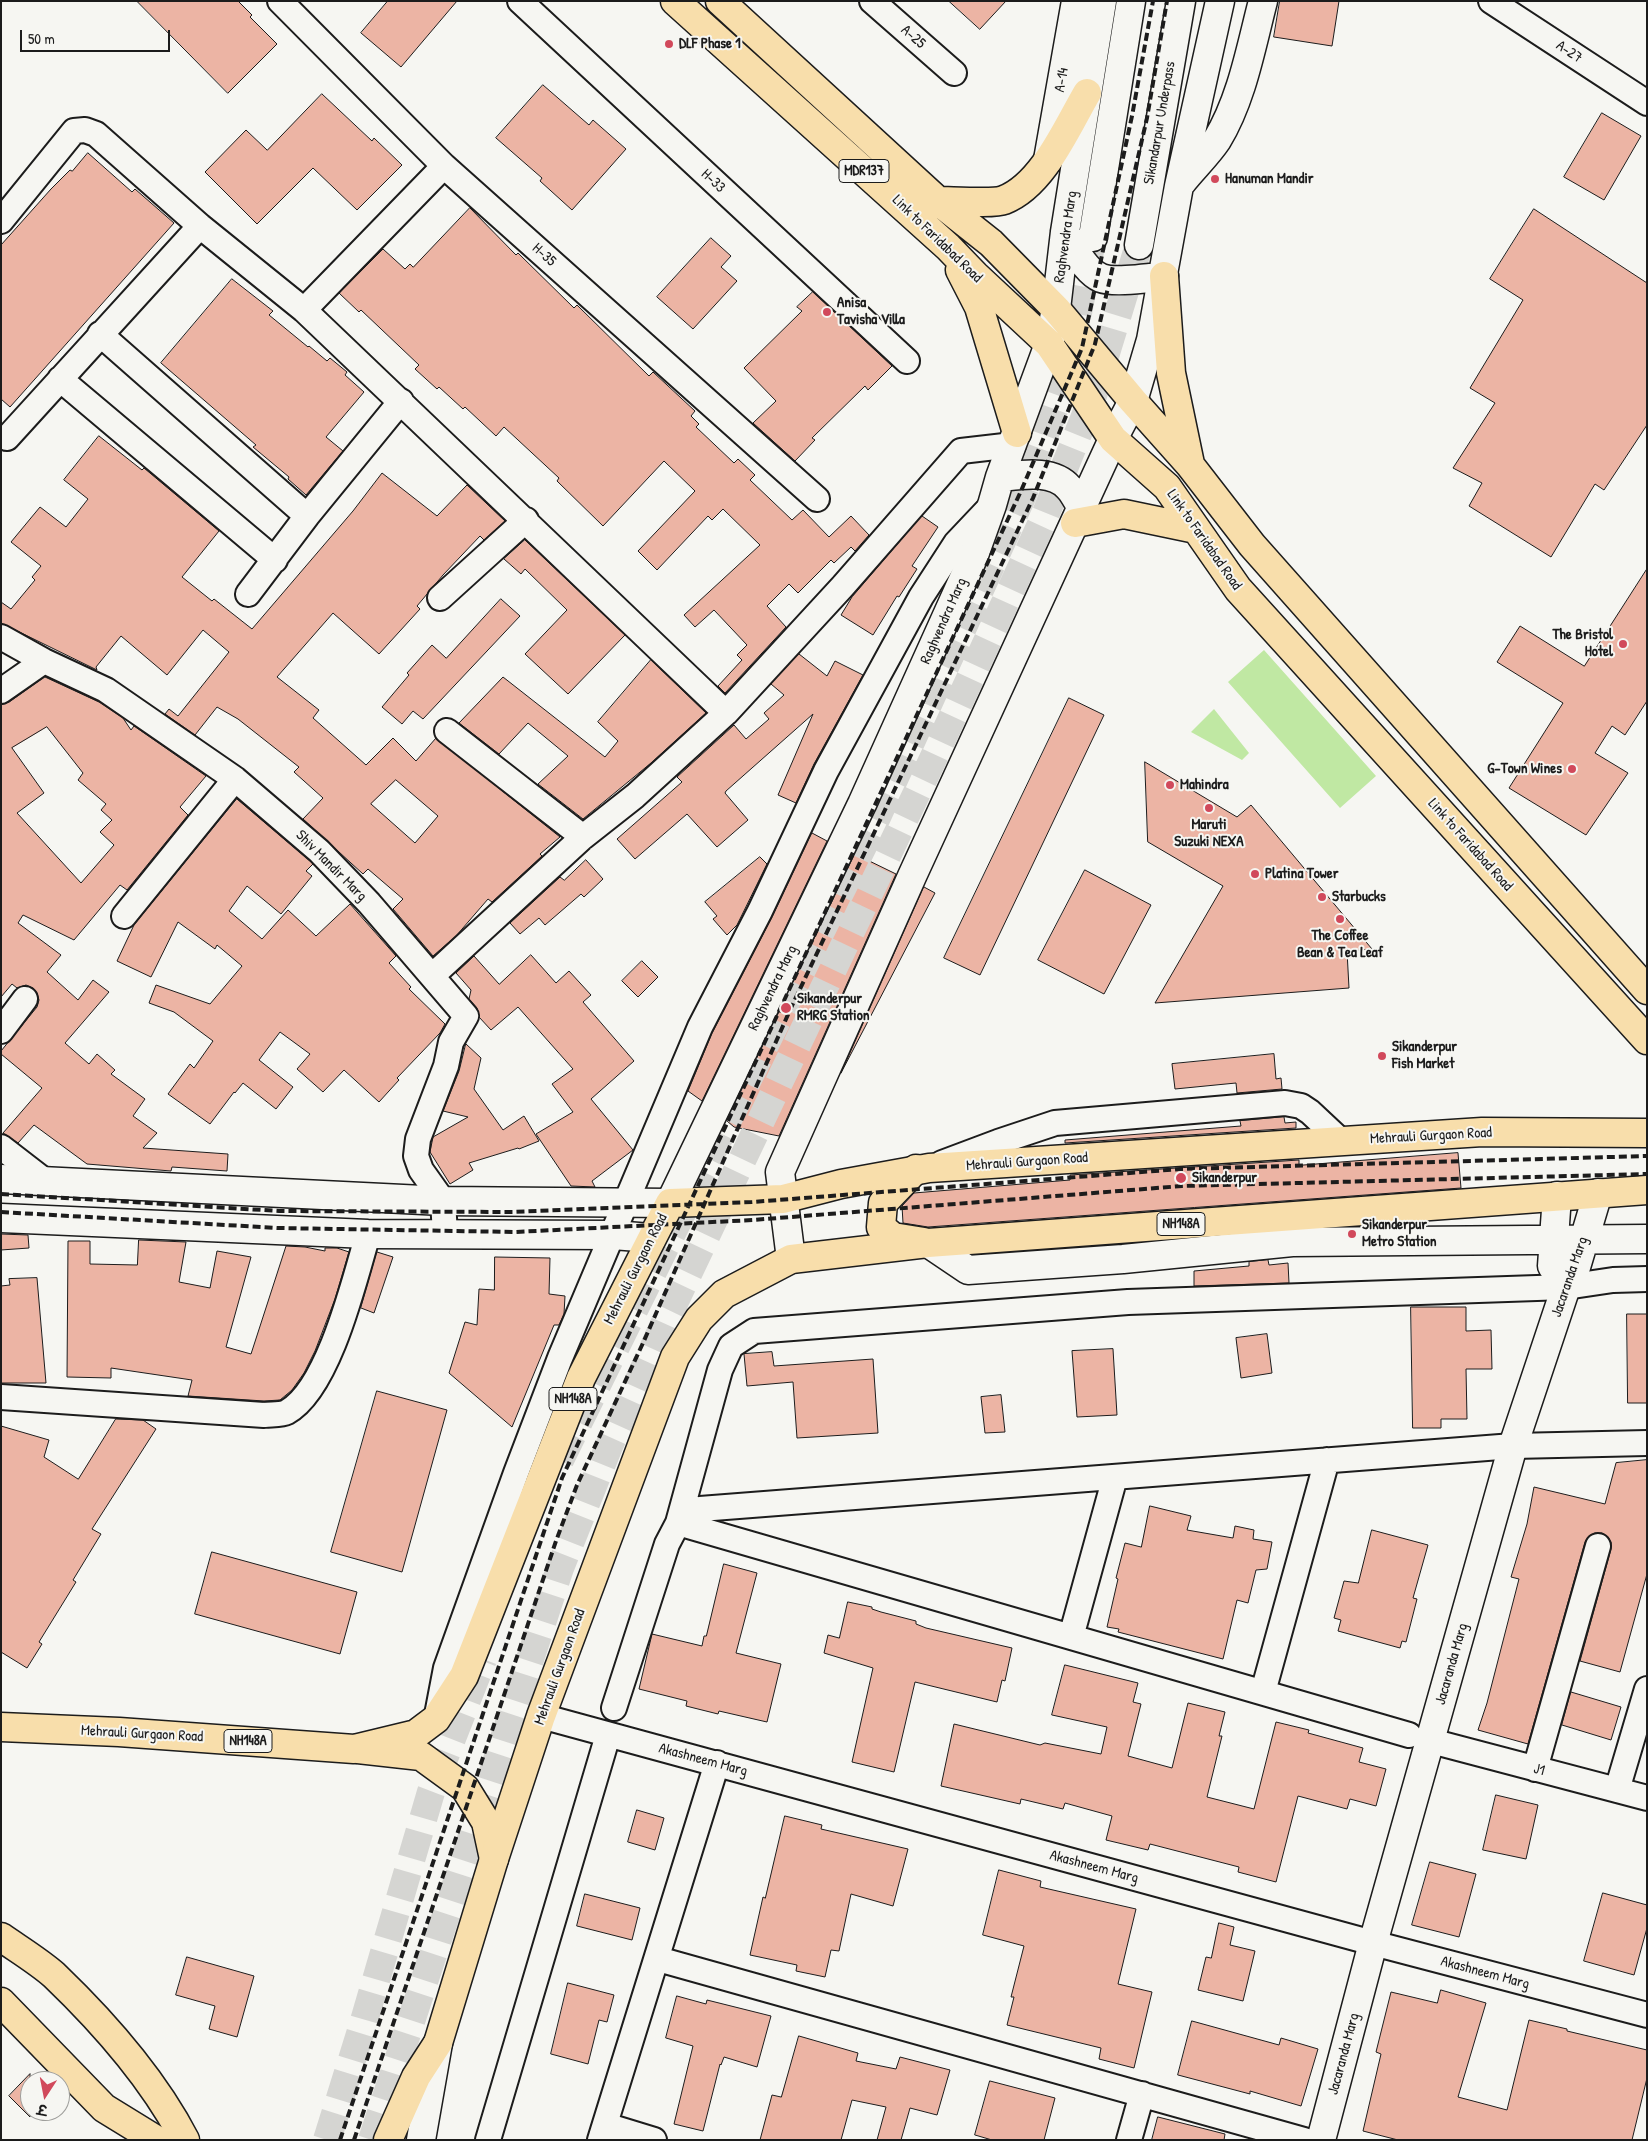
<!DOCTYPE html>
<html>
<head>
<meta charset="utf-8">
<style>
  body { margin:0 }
  #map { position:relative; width:1648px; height:2141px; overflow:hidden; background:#f6f6f2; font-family:"Patrick Hand","Playpen Sans Deva",sans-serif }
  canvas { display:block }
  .frame { position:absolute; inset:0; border:2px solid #1c1c1c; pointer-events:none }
  .north { position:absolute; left:20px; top:2071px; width:50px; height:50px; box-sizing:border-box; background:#f6f6f2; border:1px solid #9f9f9c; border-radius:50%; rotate:191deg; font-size:14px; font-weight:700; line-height:20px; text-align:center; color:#1c1c1c }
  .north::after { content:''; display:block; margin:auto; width:18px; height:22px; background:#d1495b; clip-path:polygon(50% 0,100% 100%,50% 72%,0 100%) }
  .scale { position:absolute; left:20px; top:30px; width:150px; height:22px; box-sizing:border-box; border:2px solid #1c1c1c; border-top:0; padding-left:6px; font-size:15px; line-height:18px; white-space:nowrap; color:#1c1c1c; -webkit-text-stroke:4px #f6f6f2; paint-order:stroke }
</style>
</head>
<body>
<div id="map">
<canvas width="1648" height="2141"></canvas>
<div class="frame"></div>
<div class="north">उ</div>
<div class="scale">50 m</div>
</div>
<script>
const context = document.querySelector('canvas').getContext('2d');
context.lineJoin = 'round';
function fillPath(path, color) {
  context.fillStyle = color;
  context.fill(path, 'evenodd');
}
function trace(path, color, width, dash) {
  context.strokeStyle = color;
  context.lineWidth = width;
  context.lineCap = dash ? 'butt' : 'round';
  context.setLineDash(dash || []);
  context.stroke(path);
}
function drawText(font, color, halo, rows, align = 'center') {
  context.font = font + ' "Patrick Hand",sans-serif';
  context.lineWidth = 4;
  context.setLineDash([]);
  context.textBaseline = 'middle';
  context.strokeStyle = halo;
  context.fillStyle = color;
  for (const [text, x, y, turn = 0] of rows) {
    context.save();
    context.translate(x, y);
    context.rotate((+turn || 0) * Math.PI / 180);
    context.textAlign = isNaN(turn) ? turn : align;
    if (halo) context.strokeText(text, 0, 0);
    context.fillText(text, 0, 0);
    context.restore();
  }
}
const green = new Path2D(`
  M1264 650 1376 776 1340 808 1228 682Z
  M1214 709 1249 753 1242 760 1191 732Z`);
const building = new Path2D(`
  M137 1H238L252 15 250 17 277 44 228 93Z
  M388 1H457L401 67 361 33Z
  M949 1H1006L980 29Z
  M1280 1H1339L1332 46 1274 37Z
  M543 85 589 125 593 120 626 149 572 210 540 181 542 178 496 138Z
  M322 94 372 141 374 138 402 165 357 210 313 168 257 224 205 172 246 130 267 150Z
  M1602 113 1641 136 1604 200 1564 177Z
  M88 153 132 192 135 189 174 223 10 407 1 399V245L51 189 70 170 72 171Z
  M470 208 516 255 518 253 574 308 577 305 649 376 653 372 695 411 691 416 699 424 696 427 734 463 738 459 755 475 750 480 792 520 803 510 829 537 851 516 869 535 855 551 851 547 834 563 831 560 798 593 789 584 767 606 786 627 725 693 718 686 742 660 737 655 747 645 714 610 695 627 684 615 760 545 723 509 712 520 708 516 657 570 638 551 695 491 664 461 603 526 557 481 559 478 504 427 496 436 465 407 463 409 439 387 437 389 415 369 419 365 361 310 359 312 339 293 383 249 405 269 410 264 413 267Z
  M1534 209 1647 283V425L1604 490 1595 484 1551 557 1469 506 1482 483 1453 468 1495 403 1470 388 1523 300 1490 279Z
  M711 238 731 256 721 267 737 281 693 329 657 297Z
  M232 279 273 311 269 315 308 347 309 346 327 361 330 358 347 372 345 375 364 392 326 437 343 451 306 495 288 479 289 477 253 447 256 445 161 363Z
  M813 292 892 366 868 390 865 386 812 438 815 440 795 461 753 423 776 401 744 368 802 311 797 307Z
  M99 436 142 470 144 468 219 531 182 577 212 601 214 599 252 629 353 511 382 473 437 516 467 485 505 521 484 540 480 536 443 575 417 606 420 609 379 654 333 613 277 677 319 710 313 718 366 765 393 738 416 761 436 738 560 837 540 854 542 856 492 902 488 899 456 936 433 956 393 909 403 899 368 869 363 874 303 819 323 798 294 772 299 767 238 719 217 707 195 735 165 714 169 709 178 716 229 652 203 630 167 675 121 636 96 667 97 670 1 623V602L11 609 35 580 32 577 41 566 11 542 40 507 66 527 88 499 64 480ZM396 780 438 816 415 843 371 804Z
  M922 516 938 527 912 566 917 569 899 597 897 596 873 635 841 615 852 597Z
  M525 540 625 635 568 694 525 654 567 610 525 569 521 574 504 559Z
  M1647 569V701L1625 735 1612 726 1595 753 1628 773 1586 835 1509 788 1563 703 1497 662 1520 626 1584 666Z
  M501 599 520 616 423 719 413 711 402 724 382 707 409 675 407 673 432 645 446 658Z
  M799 654 827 676 835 661 863 675 814 764 796 803 778 795 813 714 726 791 725 793 748 820 717 847 687 814 635 859 617 839 682 782 677 777 734 725 746 739 769 719 764 713 784 695 771 684Z
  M651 660 706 713 651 763 583 819 538 784 568 756 528 723 499 754 459 723 503 677 605 757 618 741 598 722Z
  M45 677 99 702 123 718 131 730 134 726 206 776 180 807 188 815 127 890 120 885 74 940 23 915 18 923 61 955 47 972 78 1000 93 980 109 992 65 1043 89 1064 97 1054 115 1070 111 1074 145 1099 133 1116 157 1133 143 1148 228 1154 227 1171 172 1167 171 1171 87 1164 34 1125 18 1143 3 1133 42 1088 1 1054V1051L37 1007 39 1000 37 993 33 988 26 985 17 988 12 984 1 997V705L9 702ZM47 727 83 773 78 780 106 804 101 810 112 820 100 832 114 845 81 883 17 813 44 793 12 748Z
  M1069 698 1104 715 980 975 944 958Z
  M1145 762 1237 817 1251 805 1372 949 1347 951 1349 988 1155 1003 1223 886 1148 842Z
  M237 799 310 861 313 864 306 871 312 876 281 914 247 886 229 911 262 939 288 910 316 936 350 904 396 956 389 963 411 987 409 989 445 1024 440 1033 397 1078 399 1080 379 1102 344 1070 323 1092 297 1069 310 1054 280 1032 259 1060 293 1087 276 1109 243 1083 235 1093 234 1092 210 1124 168 1094 190 1064 194 1068 213 1041 174 1012 149 1003 156 985 210 1004 242 966 217 945 215 949 178 922 151 977 117 961 134 925Z
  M812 833 827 841 702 1101 688 1091 712 1033 772 917Z
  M855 854 896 874 779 1136 734 1127 727 1121Z
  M760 857 767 864 737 925 727 935 713 919 717 916 705 902Z
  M586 860 603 879 584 897 581 894 545 925 539 918 520 934 510 923 560 877 564 880Z
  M1085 870 1151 905 1104 994 1038 960Z
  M924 887 935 893 841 1073Z
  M531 955 556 983 569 971 591 995 583 1002 634 1061 591 1099 633 1150 592 1181 595 1187 571 1186 536 1134 573 1112 552 1084 573 1069 518 1007 491 1030 479 1017 477 1008 469 999 471 990 456 973 474 956 499 984Z
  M642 961 658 977 638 997 622 981Z
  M466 1044 481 1058 474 1089 503 1130 524 1116 539 1141 519 1149 518 1148 469 1163 473 1170 450 1184 430 1152 433 1137 468 1117 443 1111 459 1071Z
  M1274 1054 1276 1079 1281 1078 1282 1089 1237 1093 1236 1083 1175 1089 1172 1064Z
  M1284 1117 1285 1123 1296 1122V1128L1065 1143V1140L1241 1126 1240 1121Z
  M1458 1153 1461 1188 928 1227 903 1223 902 1206 914 1193 1070 1180V1175L1299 1160V1165Z
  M1 1234 28 1235 29 1248 1 1250Z
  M139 1240 186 1242 179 1282 210 1288 217 1251 251 1257 226 1347 251 1354 286 1246 305 1247 325 1251V1248H337L349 1252 335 1299 315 1351 304 1373 292 1390 280 1400 264 1401 188 1396 192 1380 111 1368V1378L67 1377 68 1241H90V1264L137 1265Z
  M377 1252 393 1257 374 1313 361 1308Z
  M495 1257 550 1258 549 1294 565 1296 564 1314 559 1325H554L512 1427 449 1373 465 1322 477 1325 479 1289 494 1290Z
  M1268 1260 1269 1265 1288 1263 1289 1283 1194 1286V1271L1249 1266V1262Z
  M37 1278 46 1383H1V1286L10 1285 9 1279Z
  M1411 1307H1466V1331L1491 1330 1492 1369H1466L1467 1419H1441V1428H1413Z
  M1627 1314H1647V1403H1628Z
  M1267 1334 1272 1373 1241 1378 1236 1338Z
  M1113 1349 1117 1415 1077 1417 1072 1351Z
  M772 1352 774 1366 873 1359 878 1433 797 1438 793 1382 747 1386 744 1354Z
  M377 1391 447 1410 402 1572 331 1552Z
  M1001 1395 1005 1432 985 1433 981 1397Z
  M116 1419 143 1420 156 1429 92 1529 101 1534 73 1580 76 1582 39 1642 42 1644 27 1668 1 1652V1426L49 1440 44 1457 78 1479Z
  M1647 1460V1574L1620 1672 1580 1661 1611 1549V1542L1608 1537 1602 1533H1595L1589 1536 1585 1542 1528 1744 1478 1730 1487 1703 1519 1579 1511 1577 1527 1524 1534 1487 1605 1504 1616 1463Z
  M1150 1506 1191 1516 1187 1530 1233 1538 1235 1526 1254 1530 1253 1539 1272 1542 1267 1569 1256 1570 1248 1603 1237 1600 1223 1659 1118 1632 1119 1629 1107 1627 1118 1579 1116 1578 1125 1543 1141 1547Z
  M1372 1530 1428 1545 1413 1598 1417 1599 1406 1642 1402 1641 1400 1648 1338 1631 1341 1620 1334 1618 1344 1581 1358 1583Z
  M212 1552 357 1592 340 1654 195 1614Z
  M724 1564 757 1573 736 1653 781 1664 767 1722 719 1711 718 1714 686 1706 687 1701 639 1689 652 1634 702 1646 704 1636H706Z
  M848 1602 872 1607V1609L881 1612 916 1621V1624L926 1628 1012 1648 1005 1681 1002 1680 997 1702 915 1682 894 1772 852 1762 873 1668 824 1653 828 1635 839 1638Z
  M1065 1665 1138 1683 1133 1702 1141 1704 1128 1756 1172 1768 1188 1703 1225 1712 1219 1736H1222L1207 1797 1254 1809 1276 1722 1309 1730 1308 1733 1363 1748 1359 1762 1386 1769 1376 1806 1350 1799 1347 1809 1298 1796 1276 1882 1238 1872 1239 1867 1150 1844 1148 1850 1106 1840 1112 1816 1065 1803 1063 1809 1021 1799 1020 1804 941 1786 954 1724 1040 1745 1045 1743 1101 1754 1107 1727 1052 1715Z
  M1571 1692 1621 1707 1611 1740 1562 1725Z
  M1496 1795 1538 1805 1526 1859 1483 1850Z
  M637 1810 664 1818 655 1850 628 1842Z
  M785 1816 822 1825 821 1829 908 1849 893 1906 851 1894 839 1951 831 1950 825 1977 796 1971 797 1965 750 1955 763 1897 765 1898Z
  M1430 1862 1476 1874 1459 1937 1412 1925Z
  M999 1870 1041 1881 1040 1887 1136 1909 1118 1984 1152 1992 1134 2068 1099 2059 1101 2048 1007 2025 1014 1997H1011L1024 1946 983 1935Z
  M1603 1893 1647 1905V1928L1634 1975 1584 1961Z
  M585 1894 640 1908 632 1940 577 1926Z
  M1219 1923 1234 1927 1230 1945 1255 1951 1243 2001 1198 1990 1206 1957 1211 1958Z
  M187 1957 254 1976 237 2037 209 2029 215 2006 176 1995Z
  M568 1983 614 1995 607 2022 599 2020 588 2064 551 2054Z
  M1441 1990 1486 2003 1458 2097 1507 2110 1529 2020 1567 2029V2031L1647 2050V2078L1632 2140H1398L1363 2131 1381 2054 1376 2052 1391 1992 1437 2003Z
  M677 1996 706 2004 707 2000 771 2016 757 2067 724 2057 721 2065 720 2064 703 2131 674 2124 693 2046 666 2038Z
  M1192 2021 1279 2045 1281 2038 1318 2049 1301 2106 1250 2091V2094L1178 2075Z
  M799 2036 858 2053 856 2061 896 2069 900 2057 950 2070 937 2115 910 2108 901 2140H877L886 2107 852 2100 841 2140H760L772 2095 781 2097Z
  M30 2074V2117L9 2096Z
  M990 2081 1055 2098 1044 2140H992L975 2135Z
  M1158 2117 1225 2134 1224 2140H1152Z`);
const secondaryTunnel = new Path2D(`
  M560 1460 872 828 1022 497 1065 380 1091 246
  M327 2140 364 2021 431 1792 483 1659
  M372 2140 560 1568 609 1446 667 1318 932 761 1044 518 1092 399 1139 245`);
const street = new Path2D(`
  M280 1 444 166 817 499
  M520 1 907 361
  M872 1 954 73
  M1491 1 1647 103
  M1 221 74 131 85 130 96 134 200 226 304 310 726 713
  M304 310 444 166
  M100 334 307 516
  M60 379 275 560
  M7 438 200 226
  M248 594 307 516 401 401
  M440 598 526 520
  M1 637 44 661 106 690 235 779 319 851 369 903 466 1016 451 1042 446 1066 418 1139 416 1156 421 1170 443 1201 445 1234
  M1 691 44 661
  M447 731 583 837
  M124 916 235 779
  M432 976 583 837 635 796 726 713 843 586 961 451 1013 445
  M1 1031 25 999
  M1 1147 45 1181
  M942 1163 998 1142 1055 1123 1285 1103 1301 1106 1310 1112 1341 1141
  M1 1397 264 1415C271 1414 281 1415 287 1412 329 1389 355 1278 368 1234
  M678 1523 720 1370 731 1346 754 1331 1128 1302 1566 1287 1613 1280 1647 1279
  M678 1523 700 1509 1513 1446 1647 1443
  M1071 1637 1115 1477
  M1263 1692 1327 1460
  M614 1708 667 1544 678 1523 1409 1735
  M437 1715 446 1668 516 1473 560 1358 700 1027 760 911 826 771 921 597 956 543 991 506
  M541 1716 1373 1943 1647 2015
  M1431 1741 1647 1798
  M1535 1769 1598 1546
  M1617 1790 1647 1689
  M658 1959 1304 2140
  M605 2125 654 2140
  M488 2140 608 1735
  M600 2140 717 1763
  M1129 2140 1142 2094`);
const secondary = new Path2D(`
  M1048 160 1076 1
  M1182 182C1193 168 1207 155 1217 140 1242 99 1251 47 1263 1
  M1065 232C1072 246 1086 272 1101 278 1114 283 1149 278 1164 276
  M1093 237 1131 1
  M1139 245 1181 1
  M1000 477C1021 475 1053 469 1069 488 1074 493 1078 502 1082 508
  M1 1179 443 1201 670 1203 862 804 973 558 992 505 1000 477 1049 344 1056 309 1065 232 1102 1
  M1557 1196 1552 1266 1566 1287
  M1 1218 368 1234 613 1235 651 1238
  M928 1243 968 1270 1123 1259 1292 1242 1647 1239
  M791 1259 780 1172 913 874 1113 439 1133 401 1151 340 1179 186 1220 1
  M421 2140 438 2043
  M1321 2140 1373 1943 1513 1446 1566 1287 1576 1267 1598 1193`);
const primary = new Path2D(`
  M675 1 948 247 975 275 1049 344 1113 439 1167 487 1238 589 1647 1040
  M720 1 938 201 991 243 1056 309 1133 401 1190 465 1252 545 1647 990
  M938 201C952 201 994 204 1004 200 1043 185 1067 127 1087 93
  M960 270 979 307 1017 433
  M1164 276 1171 373 1190 464
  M1075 523 1124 514 1196 529
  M916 1169 883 1203 881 1227 893 1237 924 1242
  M358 1749 421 1756 465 1788 486 1822 494 1859
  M1 1937C18 1949 38 1961 54 1975 103 2022 154 2080 185 2140`);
const highway = new Path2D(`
  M1 1727 119 1732 354 1749 416 1734 436 1719 464 1676 581 1378 670 1203 783 1199 841 1184 929 1168 1482 1132 1647 1133
  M1 2002 104 2108 156 2140
  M388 2140 416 2077 438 2043 494 1859 541 1716 675 1357 699 1319 724 1294 791 1259 928 1243 1647 1190`);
const rail = new Path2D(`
  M1 1194 279 1211 513 1212 752 1202 1181 1169 1647 1156
  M1 1212 278 1228 516 1232 753 1220 1182 1186 1647 1174
  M340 2140 562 1478 1021 491 1082 348 1132 116 1153 1
  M354 2140 556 1541 577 1485 643 1343 790 1010 1033 498 1095 344 1147 118 1167 1`);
const markers = [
  [669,44,5,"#d1495b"],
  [1215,179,5,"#d1495b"],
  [827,312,5,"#d1495b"],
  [1623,644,5,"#d1495b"],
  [1572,769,5,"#d1495b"],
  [1170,785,5,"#d1495b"],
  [1209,808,5,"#d1495b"],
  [1255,874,5,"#d1495b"],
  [1322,897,5,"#d1495b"],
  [1340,919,5,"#d1495b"],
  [786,1008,6,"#d1495b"],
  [1382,1056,5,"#d1495b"],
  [1181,1178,6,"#d1495b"],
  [1352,1234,5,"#d1495b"]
];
const shields = [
  [864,171,50],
  [1181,1224,48],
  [573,1399,48],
  [248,1741,48]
];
const shieldNames = [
  ["MDR137",864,171],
  ["NH148A",1181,1224],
  ["NH148A",573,1399],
  ["NH148A",248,1741]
];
const streetNames = [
  ["A-25",913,37,41],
  ["A-27",1569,52,33],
  ["A-14",1062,80,-80],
  ["Sikandarpur Underpass",1160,123,-80],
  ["H-33",713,181,43],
  ["Raghvendra Marg",1066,237,-82],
  ["Link to Faridabad Road",937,239,44],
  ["H-35",544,255,42],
  ["Link to Faridabad Road",1204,540,55],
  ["Raghvendra Marg",944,621,-66],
  ["Link to Faridabad Road",1470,845,48],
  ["Shiv Mandir Marg",331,866,45],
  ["Raghvendra Marg",773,988,-64],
  ["Mehrauli Gurgaon Road",1431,1136,-3],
  ["Mehrauli Gurgaon Road",1027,1162,-4],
  ["Mehrauli Gurgaon Road",636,1269,-63],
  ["Jacaranda Marg",1570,1277,-71],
  ["Jacaranda Marg",1452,1664,-74],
  ["Mehrauli Gurgaon Road",560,1667,-70],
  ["Mehrauli Gurgaon Road",142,1734,3],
  ["Akashneem Marg",703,1760,15],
  ["J1",1539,1770,15],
  ["Akashneem Marg",1094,1867,15],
  ["Akashneem Marg",1485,1973,15],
  ["Jacaranda Marg",1344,2054,-75]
];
const poiNames = [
  ["DLF Phase 1",679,44],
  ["Hanuman Mandir",1225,179],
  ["Anisa",837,303],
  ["Tavisha Villa",837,320],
  ["The Bristol",1613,635,"right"],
  ["Hotel",1613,652,"right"],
  ["G-Town Wines",1562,769,"right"],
  ["Mahindra",1180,785],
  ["Maruti",1209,825,"center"],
  ["Suzuki NEXA",1209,842,"center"],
  ["Platina Tower",1265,874],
  ["Starbucks",1332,897],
  ["The Coffee",1340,936,"center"],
  ["Bean & Tea Leaf",1340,953,"center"],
  ["Sikanderpur",797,999],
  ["RMRG Station",797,1016],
  ["Sikanderpur",1392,1047],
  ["Fish Market",1392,1064],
  ["Sikanderpur",1192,1178],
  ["Sikanderpur",1362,1225],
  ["Metro Station",1362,1242]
];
fillPath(green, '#c0e8a3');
fillPath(building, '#ecb4a4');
trace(building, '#1c1c1c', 1);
trace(secondaryTunnel, '#d5d5d2', 28, [28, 14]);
trace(street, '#1c1c1c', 28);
trace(secondary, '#1c1c1c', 31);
trace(primary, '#1c1c1c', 31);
trace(highway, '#1c1c1c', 31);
trace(street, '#f6f6f2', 24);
trace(secondary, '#f6f6f2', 28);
trace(primary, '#f8deab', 28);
trace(highway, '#f8deab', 28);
trace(rail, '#1c1c1c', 4, [8, 4]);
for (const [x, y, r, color] of markers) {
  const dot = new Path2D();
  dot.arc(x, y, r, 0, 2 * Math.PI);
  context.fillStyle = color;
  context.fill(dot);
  trace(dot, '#f6f6f2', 2);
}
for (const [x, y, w] of shields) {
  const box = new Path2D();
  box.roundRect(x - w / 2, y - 11.5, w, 23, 4);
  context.fillStyle = '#f6f6f2';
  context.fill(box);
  trace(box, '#1c1c1c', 1);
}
drawText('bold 14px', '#1c1c1c', null, shieldNames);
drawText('15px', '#1c1c1c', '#f6f6f2', streetNames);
drawText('bold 15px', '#1c1c1c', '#f6f6f2', poiNames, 'left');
</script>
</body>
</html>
